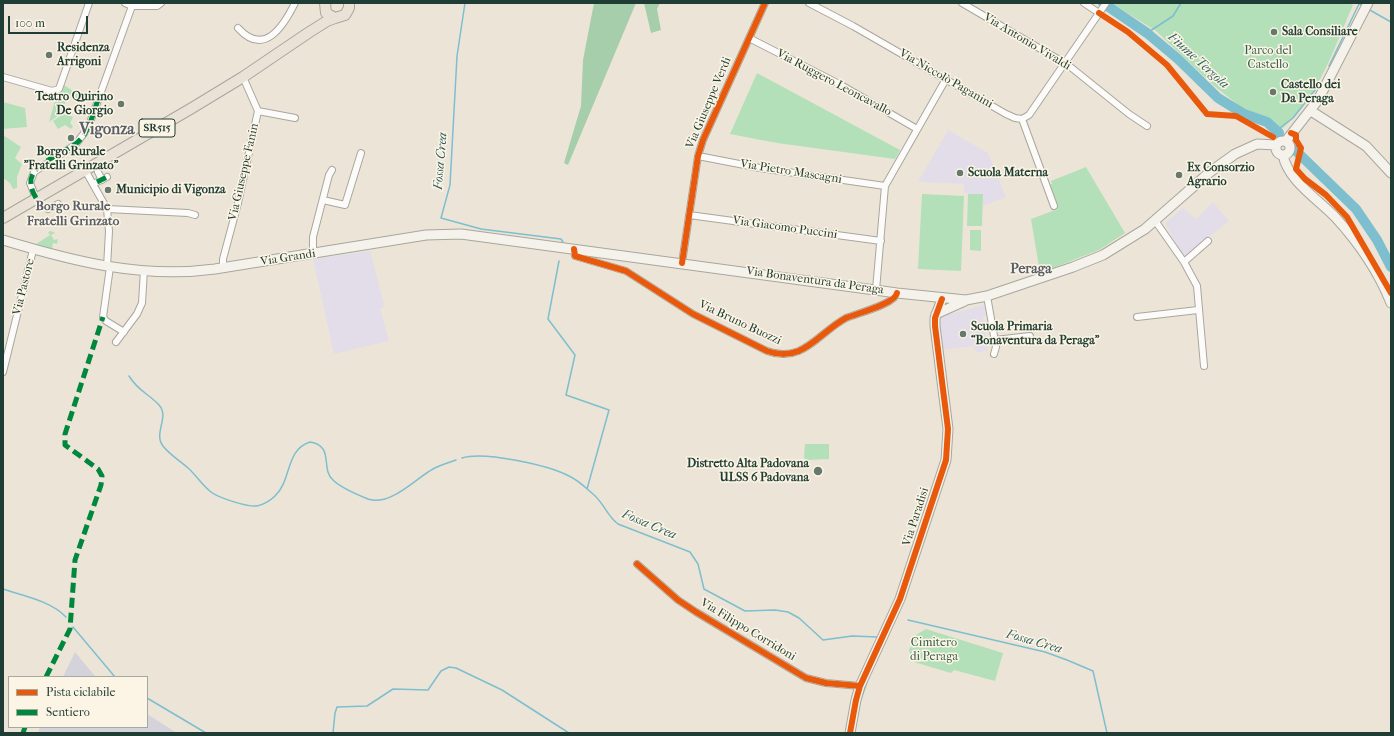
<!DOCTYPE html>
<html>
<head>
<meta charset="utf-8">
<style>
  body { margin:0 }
  #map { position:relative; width:1394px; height:736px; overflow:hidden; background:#ece5d7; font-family:"IM FELL French Canon",serif }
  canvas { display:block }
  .frame { position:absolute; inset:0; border:4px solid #1f3d34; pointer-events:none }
  .legend { position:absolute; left:8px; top:676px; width:140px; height:52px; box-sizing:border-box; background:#fcf5e5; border:1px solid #a4ab9e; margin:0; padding:5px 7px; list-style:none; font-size:12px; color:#1f3d34 }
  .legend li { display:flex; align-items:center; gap:8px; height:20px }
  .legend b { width:20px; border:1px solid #a4ab9e }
  .scale { position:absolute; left:8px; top:16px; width:80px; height:18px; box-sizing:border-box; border:2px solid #1f3d34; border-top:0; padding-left:5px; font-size:12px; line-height:14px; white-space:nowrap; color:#1f3d34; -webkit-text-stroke:3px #fcf5e5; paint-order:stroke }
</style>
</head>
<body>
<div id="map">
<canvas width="1394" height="736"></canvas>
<div class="frame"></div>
<ul class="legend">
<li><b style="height:5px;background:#e8590c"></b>Pista ciclabile</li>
<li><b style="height:5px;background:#00873e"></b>Sentiero</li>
</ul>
<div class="scale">100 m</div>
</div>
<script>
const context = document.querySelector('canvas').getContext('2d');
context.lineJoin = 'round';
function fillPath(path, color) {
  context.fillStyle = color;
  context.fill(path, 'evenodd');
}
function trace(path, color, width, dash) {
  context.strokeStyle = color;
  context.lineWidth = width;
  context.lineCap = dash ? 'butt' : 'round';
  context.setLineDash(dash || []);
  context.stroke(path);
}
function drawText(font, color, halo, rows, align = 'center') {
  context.font = font + ' "IM FELL French Canon",serif';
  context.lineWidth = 3;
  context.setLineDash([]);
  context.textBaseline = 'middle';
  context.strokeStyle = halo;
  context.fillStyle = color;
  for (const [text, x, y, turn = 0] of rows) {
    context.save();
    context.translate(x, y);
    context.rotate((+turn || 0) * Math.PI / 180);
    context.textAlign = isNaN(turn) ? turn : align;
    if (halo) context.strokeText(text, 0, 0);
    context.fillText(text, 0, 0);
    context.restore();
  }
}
const built = new Path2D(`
  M948 130 988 153 1006 197 983 206V195L964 193V184L918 182Z
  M1213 202 1229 221 1188 254 1183 256 1165 223 1183 208 1196 219Z
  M370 251 385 307 380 308 389 341 334 354 313 259Z
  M984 305 986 316 983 317 988 350 976 353 974 346 942 350 939 322 942 316Z`);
const industrial = new Path2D(`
  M75 652 89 669 96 677H63Z
  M147 714 177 733H38L40 727H147Z`);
const green = new Path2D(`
  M1349 3 1353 5C1334 48 1319 97 1282 129L1268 119 1246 111 1213 85 1156 31 1113 4Z
  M757 73 900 150 895 159 777 143 730 134Z
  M64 85 79 95 78 98 73 99 57 95Z
  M56 97 66 100 62 113 49 122Z
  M3 102 25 108 27 127 3 129Z
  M63 114 73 117 70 123 73 126 71 129 65 125 58 129 53 121Z
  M3 135 21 147 15 158 22 164 17 177V188L13 189 10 183 3 178Z
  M1086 167 1125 233 1099 250 1040 273 1031 219 1058 209 1049 185 1052 184 1051 181Z
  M922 194 964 196 961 271 918 269Z
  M968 194H983L982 226H967Z
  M970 230H981V251L970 250Z
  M51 231 55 233 51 235 54 240 58 239 57 244 53 243 52 249 36 244 50 235 48 232Z
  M829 444V459L807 460 804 458 805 444Z
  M926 629 1003 653 995 681 954 670 951 673 914 662 909 651 910 647 914 648 916 642 912 640 914 636Z`);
const forest = new Path2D(`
  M594 3H636L568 165 564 163 581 106 583 60Z
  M644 3H660L657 9 661 30 651 33Z`);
const stream = new Path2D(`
  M465 3 457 56 450 185 441 218 481 229 561 239 563 242
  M1358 3 1363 6
  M1368 9 1391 22
  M1147 33 1173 16 1181 3
  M1329 66 1359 4
  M1277 130 1293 118 1319 85
  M559 261 548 319 575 355 566 395 609 410 587 489
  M129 376C138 391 149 394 159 405 170 417 153 433 163 446 169 454 180 461 188 468 196 475 202 485 211 492 219 498 247 507 257 506 263 505 271 500 275 496 292 480 285 450 310 442 335 446 320 469 333 480 341 488 358 495 368 499 390 507 416 478 433 469 440 465 448 463 456 460
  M462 458C484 451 548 465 569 476 578 480 586 488 593 494 604 503 607 516 618 524L690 552 698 564 704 589 745 611 775 610 788 612 799 618 823 640 852 636 878 637
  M3 589C24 596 51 601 66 617
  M908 620 1045 652 1067 660 1093 671 1107 733
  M73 627 115 677
  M147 698 206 733
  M860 702 867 682
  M333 733 335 713 337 707 367 706 393 689 428 690 441 671 449 667 456 668 502 690 569 733`);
const river = new Path2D(`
  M1103 3 1147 33 1178 59 1218 98 1244 114 1267 122 1279 133
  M1295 150 1356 209 1377 240 1391 267`);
const street = new Path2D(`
  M809 3 853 26 1006 114 1015 118 1022 119
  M962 3 1068 65 1129 114 1147 126
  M1084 3 1099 13
  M132 6H157L161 3
  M238 28C264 57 283 27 295 3
  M749 38 841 85 917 129
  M3 77 52 91 59 89 89 3
  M258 111 295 118
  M1022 119 1029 115 1106 3
  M1022 119 1054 206
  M698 156 760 168 885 186
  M85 170 107 209 109 231 107 267
  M98 172 102 180
  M97 182 107 177
  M36 198 30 183 34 172 75 145 88 128 132 6 125 3
  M323 200 345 205 361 153
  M48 209 58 204
  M107 209 188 213 195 215
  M689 215 881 241
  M1156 222 1184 262 1197 286 1204 366
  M574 249 575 256 626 271 693 314 767 351C803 364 818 333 846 318 858 313 895 304 897 293
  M313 254V237L329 175 332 170
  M1184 262 1208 241
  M682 263 698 156 703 140 765 3
  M110 267 103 317 106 321 124 332
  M223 268V259L238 203 258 111 243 77
  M876 290 885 186 946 79
  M987 296 996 347 994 354
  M1137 317 1198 310
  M995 340 1030 336
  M116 342 137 314 142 303 144 270
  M3 372 33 250
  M637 564 678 600 696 612 806 678 826 683 860 686`);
const secondary = new Path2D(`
  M1311 111 1366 146 1391 173
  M1276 148a7 7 0 1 1 14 0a7 7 0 1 1-14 0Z
  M1286 141 1318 100 1368 3
  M1283 155C1288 181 1318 199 1336 218 1358 242 1379 273 1391 303
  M3 240C72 261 142 279 215 269L426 235 461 234 897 293 966 300 987 296 1073 267 1103 255 1145 229 1210 172 1235 154 1257 144 1276 145
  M936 314 965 301
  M850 733 856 700 860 686 900 599 946 460 948 429 935 326V318L942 299`);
const primary = new Path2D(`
  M325 3 326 13 335 18 345 15 349 8V3
  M3 218 192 108 243 77 308 33 327 21 335 18`);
const quiet = new Path2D(`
  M97 182 107 177
  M36 198C15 163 63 159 81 139 90 128 93 113 98 100
  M48 209 58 204
  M46 677 70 629 75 560 101 485 102 476 98 469 65 445V434L103 317
  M23 733 25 727`);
const cycleway = new Path2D(`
  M1099 13 1128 32 1167 65 1207 114 1236 116 1273 137
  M1291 133 1296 135V140L1301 148 1296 169 1305 179 1326 195 1347 217 1391 293
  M574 249 575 256 626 271 693 314 767 351C803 364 818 333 846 318 858 313 895 304 897 293
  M682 263 698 156 703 140 765 3
  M637 564 678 600 696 612 806 678 826 683 860 686
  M850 733 856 700 860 686 900 599 946 460 948 429 935 326V318L942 299`);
const markers = [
  [1274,32,4,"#67786d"],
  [49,55,4,"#67786d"],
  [1273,92,4,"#67786d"],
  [121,104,4,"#67786d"],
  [71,138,4,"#67786d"],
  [960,173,4,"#67786d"],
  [1179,175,4,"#67786d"],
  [108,190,4,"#67786d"],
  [963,334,4,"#67786d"],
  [818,471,5,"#67786d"]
];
const shields = [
  [157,128,36]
];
const shieldNames = [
  ["SR515",157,128]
];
const poiNames = [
  ["Sala Consiliare",1282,32],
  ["Residenza",57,48],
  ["Arrigoni",57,62],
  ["Castello dei",1281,85],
  ["Da Peraga",1281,99],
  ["Teatro Quirino",113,97,"right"],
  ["De Giorgio",113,111,"right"],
  ["Borgo Rurale",71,152,"center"],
  ["\"Fratelli Grinzato\"",71,166,"center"],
  ["Ex Consorzio",1187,168],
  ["Agrario",1187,182],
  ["Scuola Materna",968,173],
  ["Municipio di Vigonza",116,190],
  ["Scuola Primaria",971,327],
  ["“Bonaventura da Peraga”",971,341],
  ["Distretto Alta Padovana",809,464,"right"],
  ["ULSS 6 Padovana",809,478,"right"]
];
const streetNames = [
  ["Via Antonio Vivaldi",1027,42,31],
  ["Via Niccolò Paganini",946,79,30],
  ["Via Ruggero Leoncavallo",834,83,28],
  ["Via Giuseppe Verdi",709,103,-67],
  ["Via Giuseppe Fanin",244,172,-77],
  ["Via Pietro Mascagni",791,172,9],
  ["Via Giacomo Puccini",785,228,8],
  ["Via Grandi",288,258,-9],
  ["Via Bonaventura da Peraga",815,281,8],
  ["Via Pastore",24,287,-76],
  ["Via Bruno Buozzi",740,323,25],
  ["Via Paradisi",916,517,-72],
  ["Via Filippo Corridoni",748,630,31]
];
const parkNames = [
  ["Parco del",1268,51],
  ["Castello",1268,65],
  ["Cimitero",934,643],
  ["di Peraga",934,657]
];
const waterNames = [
  ["Fiume Tergola",1198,61,42],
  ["Fossa Crea",441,161,-85],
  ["Fossa Crea",649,525,23],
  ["Fossa Crea",1034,642,16]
];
const neighbourhoodNames = [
  ["Borgo Rurale",73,207],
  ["Fratelli Grinzato",73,222]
];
const quarterNames = [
  ["Peraga",1031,270]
];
const districtNames = [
  ["Vigonza",107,130]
];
fillPath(built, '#e3dde9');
fillPath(industrial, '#d4d2da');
fillPath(green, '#b3e0b8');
fillPath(forest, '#a6ceaa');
trace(stream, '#7dbecf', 1.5);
trace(river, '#7dbecf', 10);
trace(street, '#a7a79e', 8);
trace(secondary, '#a7a79e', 11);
trace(primary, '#a7a79e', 12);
trace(street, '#fcfbf9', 6);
trace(secondary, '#f5f1eb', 9);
trace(primary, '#eae2d6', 10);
trace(quiet, '#00873e', 5, [10, 5]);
trace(cycleway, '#e8590c', 6);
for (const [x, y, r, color] of markers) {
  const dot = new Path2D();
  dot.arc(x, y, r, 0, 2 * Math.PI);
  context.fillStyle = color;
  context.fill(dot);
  trace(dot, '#fcf5e5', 1.5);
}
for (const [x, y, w] of shields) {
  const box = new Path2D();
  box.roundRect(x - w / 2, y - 9, w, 18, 3);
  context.fillStyle = '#fcf5e5';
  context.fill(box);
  trace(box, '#1f3d34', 1);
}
drawText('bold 11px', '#1f3d34', null, shieldNames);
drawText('bold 12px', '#1f3d34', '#fcf5e5', poiNames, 'left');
drawText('12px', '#1f3d34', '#fcf5e5', streetNames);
drawText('12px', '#335d49', '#fcf5e5', parkNames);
drawText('italic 13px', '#2d5f62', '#fcf5e5', waterNames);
drawText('bold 13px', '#585f6a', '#fcf5e5', neighbourhoodNames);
drawText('bold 14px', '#585f6a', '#fcf5e5', quarterNames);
drawText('bold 16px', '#585f6a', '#fcf5e5', districtNames);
</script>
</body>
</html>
